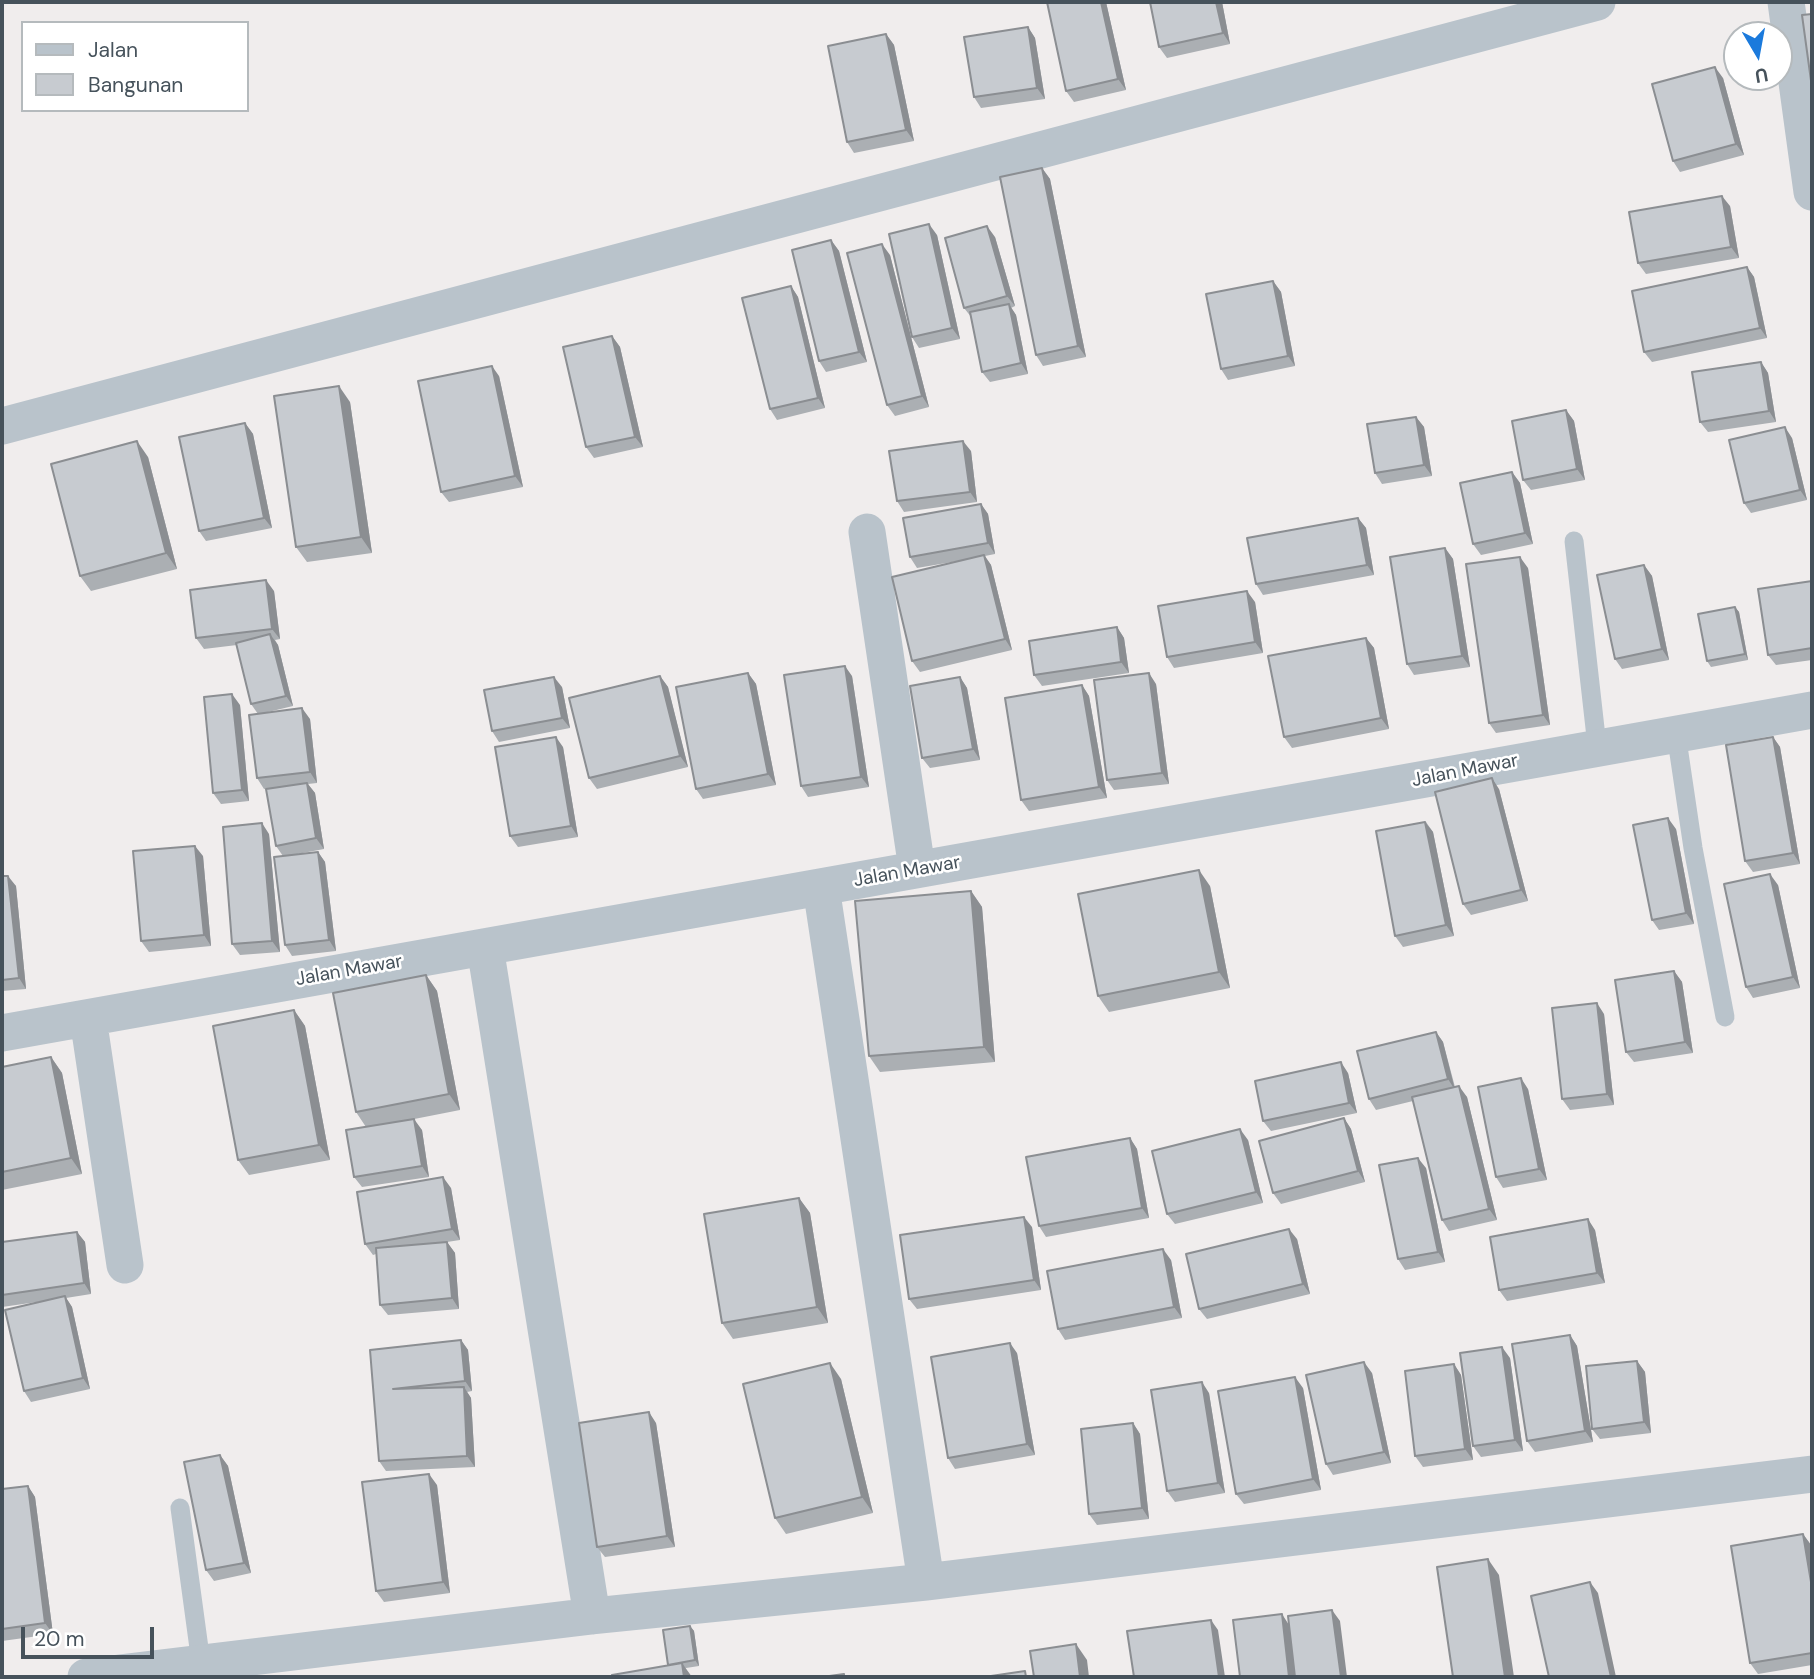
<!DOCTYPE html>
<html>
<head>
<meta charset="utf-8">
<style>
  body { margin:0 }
  #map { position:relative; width:1814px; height:1679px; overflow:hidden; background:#f0eded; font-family:"DM Sans",sans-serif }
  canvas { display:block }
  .frame { position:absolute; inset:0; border:4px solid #46525b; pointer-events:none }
  .legend { position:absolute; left:21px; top:21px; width:228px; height:91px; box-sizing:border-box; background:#fff; border:2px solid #b5babd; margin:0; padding:9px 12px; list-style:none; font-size:21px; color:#46525b }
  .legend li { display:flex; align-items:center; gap:14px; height:35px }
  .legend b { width:35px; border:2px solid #b5babd }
  .north { position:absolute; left:1723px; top:21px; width:70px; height:70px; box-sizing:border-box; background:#fff; border:2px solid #b5babd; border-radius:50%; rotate:170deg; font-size:19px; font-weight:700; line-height:28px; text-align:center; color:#46525b }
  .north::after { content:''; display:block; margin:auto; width:24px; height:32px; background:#1b7adc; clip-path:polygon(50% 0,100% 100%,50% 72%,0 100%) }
  .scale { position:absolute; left:21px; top:1627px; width:133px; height:32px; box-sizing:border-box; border:4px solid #46525b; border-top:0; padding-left:9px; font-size:21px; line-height:24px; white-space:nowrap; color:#46525b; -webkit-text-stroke:5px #fff; paint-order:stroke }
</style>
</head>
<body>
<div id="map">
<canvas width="1814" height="1679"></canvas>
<div class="frame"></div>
<ul class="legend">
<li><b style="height:9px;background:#b9c3cb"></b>Jalan</li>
<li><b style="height:19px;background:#c7cbd0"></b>Bangunan</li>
</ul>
<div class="north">U</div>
<div class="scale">20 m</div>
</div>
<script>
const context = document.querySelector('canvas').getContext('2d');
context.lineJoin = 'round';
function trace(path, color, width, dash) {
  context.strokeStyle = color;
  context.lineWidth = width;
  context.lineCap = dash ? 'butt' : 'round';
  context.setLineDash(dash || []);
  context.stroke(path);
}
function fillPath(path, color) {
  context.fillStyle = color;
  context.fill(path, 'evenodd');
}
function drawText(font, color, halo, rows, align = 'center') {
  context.font = font + ' "DM Sans",sans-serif';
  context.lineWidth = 5;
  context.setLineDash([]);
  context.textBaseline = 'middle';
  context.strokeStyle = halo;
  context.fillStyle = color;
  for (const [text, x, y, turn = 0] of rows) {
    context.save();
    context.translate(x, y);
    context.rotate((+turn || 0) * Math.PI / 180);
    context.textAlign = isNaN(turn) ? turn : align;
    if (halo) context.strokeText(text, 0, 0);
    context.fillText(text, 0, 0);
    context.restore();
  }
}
const lane = new Path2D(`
  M1574 541 1597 746
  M1676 733 1693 848 1725 1017
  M180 1508 201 1663`);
const street = new Path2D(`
  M1786 2 1812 192
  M2 426 1597 2
  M867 532 917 869
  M821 887 926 1582
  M485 947 592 1616
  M88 1018 125 1265
  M2 1033 1812 710
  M86 1677 592 1616 926 1582 1812 1474`);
const wall = new Path2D(`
  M1106 2 1126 90 1074 102 1066 91Z
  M1150 2H1222L1230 44 1167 58 1159 47Z
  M1028 27 1035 38 1045 99 981 108 974 97Z
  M886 34 894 45 914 141 854 153 847 142Z
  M1723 78 1744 155 1680 172 1673 161Z
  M1042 168 1050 179 1086 357 1043 366 1036 355Z
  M1730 206 1739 258 1646 274 1638 263Z
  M937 235 960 339 919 348 912 337Z
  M995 237 1015 306 1011 308 1016 315 1028 374 990 382 982 372 972 318 964 308Z
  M831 240 839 251 867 362 826 372 819 361Z
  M890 255 929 407 895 416 887 405Z
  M1747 267 1754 277 1767 338 1652 362 1644 352Z
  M1273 281 1281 292 1295 366 1228 380 1221 369Z
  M791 286 798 297 825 408 777 420 770 409Z
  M612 336 620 347 643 447 594 458 586 447Z
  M1761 362 1768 373 1776 422 1708 432 1700 422Z
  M499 376 523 487 449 502 441 492Z
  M350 402 372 553 307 562 296 547Z
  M1566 410 1574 421 1585 480 1531 490 1523 480Z
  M1416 417 1424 427 1432 476 1382 484 1375 473Z
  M245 423 253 434 272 528 206 541 199 531Z
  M1792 438 1807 500 1751 513 1744 503Z
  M971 451 977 502 904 512 897 501Z
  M148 457 177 569 91 591 80 576Z
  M1512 472 1520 483 1533 544 1481 555 1473 544Z
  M981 504 988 514 995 554 985 556 991 565 1012 650 920 672 912 661 958 561 917 568 910 557Z
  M1358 518 1366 528 1374 575 1263 595 1256 584Z
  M1445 548 1453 559 1470 667 1414 675 1407 664Z
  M1644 565 1652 576 1669 660 1622 669 1615 659Z
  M1528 568 1550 725 1496 733 1489 723Z
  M1812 581V660L1776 665 1768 655Z
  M274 591 280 639 275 640 278 645 293 706 268 712 310 719 317 783 308 784 315 793 324 849 292 855 318 852 325 862 336 951 292 956 285 945 283 856 276 846 279 787 264 789 257 778 258 714 251 704 237 645 204 649 196 638Z
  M1255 602 1263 653 1174 668 1167 657Z
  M1735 607 1739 612 1748 660 1711 667 1707 661Z
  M1117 627 1124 638 1129 673 1042 686 1034 675Z
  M1366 638 1374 648 1389 729 1292 748 1284 737Z
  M748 673 756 684 776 785 703 799 696 789Z
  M660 676 668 687 688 767 597 789 589 778Z
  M852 676 869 787 808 797 801 786Z
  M960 677 967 688 980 760 930 768 922 758Z
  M1156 684 1169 784 1114 790 1107 780Z
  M1082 685 1089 696 1107 798 1029 811 1021 800Z
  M562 687 570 728 499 742 492 731Z
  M240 705 249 801 221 804 213 793Z
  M1773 737 1780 747 1800 864 1753 872 1745 861Z
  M563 747 578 837 518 847 510 836Z
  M1499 789 1528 901 1471 915 1463 904Z
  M1426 822 1433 832 1454 936 1403 947 1395 936Z
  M1676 829 1694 924 1659 930 1652 920Z
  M269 834 280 952 240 955 232 944Z
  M203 856 211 946 149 952 141 941Z
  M2 876 16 886 26 989 2 991Z
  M1778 885 1800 988 1753 998 1746 987Z
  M1210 886 1230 988 1109 1012 1098 996Z
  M971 891 982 907 995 1062 880 1072 869 1056Z
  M1674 971 1682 982 1693 1053 1634 1062 1626 1052Z
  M426 975 437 991 460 1110 399 1122 422 1130 429 1177 362 1187 354 1177 366 1127 356 1112Z
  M294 1010 305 1026 330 1160 249 1175 238 1160Z
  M1604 1014 1614 1105 1570 1110 1562 1099Z
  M1436 1032 1443 1042 1455 1087 1467 1097 1497 1220 1449 1231 1442 1220 1413 1101 1376 1110 1369 1099Z
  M51 1057 62 1073 82 1174 2 1190V1067Z
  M1348 1073 1357 1113 1271 1131 1263 1121Z
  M1528 1089 1547 1180 1503 1188 1496 1177Z
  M1344 1118 1351 1129 1365 1182 1281 1204 1273 1193Z
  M1130 1138 1137 1149 1149 1218 1046 1237 1039 1226Z
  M1248 1140 1263 1203 1175 1224 1167 1214Z
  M1426 1168 1445 1262 1405 1270 1398 1259Z
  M451 1188 460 1240 447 1242 455 1253 459 1309 388 1315 380 1305 376 1254 373 1255 365 1244Z
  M799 1198 810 1213 828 1323 733 1339 722 1323Z
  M1032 1227 1041 1290 917 1309 909 1299Z
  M1595 1230 1605 1283 1507 1301 1499 1290Z
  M77 1232 85 1242 91 1294 66 1298 72 1307 90 1389 31 1402 24 1391 44 1301 2 1307V1242Z
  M1297 1239 1310 1294 1207 1319 1199 1309Z
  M1171 1260 1182 1318 1065 1340 1058 1329Z
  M1570 1335 1577 1346 1593 1442 1535 1452 1527 1441Z
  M461 1340 468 1350 472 1391 467 1392 471 1398 475 1467 386 1471 379 1461 370 1350Z
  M1017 1353 1035 1455 955 1469 948 1458Z
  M1510 1358 1523 1451 1481 1457 1473 1446Z
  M1637 1361 1645 1372 1651 1433 1600 1439 1592 1429Z
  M1454 1364 1461 1375 1473 1460 1423 1467 1415 1456Z
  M1372 1373 1391 1463 1333 1475 1326 1464Z
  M841 1379 873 1513 786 1534 775 1518Z
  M1303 1388 1321 1490 1244 1504 1236 1494Z
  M1209 1393 1225 1493 1175 1502 1167 1491Z
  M656 1423 675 1547 605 1557 597 1547Z
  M1133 1423 1140 1434 1149 1519 1097 1525 1089 1514Z
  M220 1455 228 1466 251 1573 214 1581 206 1570Z
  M437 1485 450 1593 384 1602 376 1591Z
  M28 1486 35 1497 53 1634 2 1641V1489Z
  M1803 1534 1811 1545 1812 1553V1665L1758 1674 1750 1663Z
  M690 1626 694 1631 699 1666 686 1668 668 1666Z`);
const shadedWall = new Path2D(`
  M1101 2H1106L1126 90 1118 79Z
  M1216 2H1222L1230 44 1223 33Z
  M1028 27 1035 38 1045 99 1037 88Z
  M886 34 894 45 914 141 906 130Z
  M1715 67 1723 78 1744 155 1736 144Z
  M1042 168 1050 179 1086 357 1078 346Z
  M1722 196 1730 206 1739 258 1731 247Z
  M929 224 937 235 960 339 952 328Z
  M987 226 995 237 1015 306 1007 296Z
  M831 240 839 251 867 362 859 352Z
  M882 244 890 255 929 407 922 396Z
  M1747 267 1754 277 1767 338 1760 328Z
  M1273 281 1281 292 1295 366 1288 356Z
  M791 286 798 297 825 408 818 398Z
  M1009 304 1016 315 1028 374 1021 363Z
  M612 336 620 347 643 447 635 437Z
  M1761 362 1768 373 1776 422 1769 411Z
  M492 366 499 376 523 487 515 476Z
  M339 386 350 402 372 553 361 537Z
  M1566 410 1574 421 1585 480 1577 469Z
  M1416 417 1424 427 1432 476 1424 465Z
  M245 423 253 434 272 528 264 518Z
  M1785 427 1792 438 1807 500 1800 490Z
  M137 441 148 457 177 569 166 553Z
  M963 441 971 451 977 502 970 492Z
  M1512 472 1520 483 1533 544 1525 533Z
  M981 504 988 514 995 554 988 543Z
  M1358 518 1366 528 1374 575 1367 565Z
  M1445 548 1453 559 1470 667 1462 656Z
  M984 555 991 565 1012 650 1005 639Z
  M1520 557 1528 568 1550 725 1543 715Z
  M1644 565 1652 576 1669 660 1662 649Z
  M266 580 274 591 280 639 272 629Z
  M1247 591 1255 602 1263 653 1255 642Z
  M1735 607 1739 612 1748 660 1745 654Z
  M1117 627 1124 638 1129 673 1121 662Z
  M270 634 278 645 293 706 286 696Z
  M1366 638 1374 648 1389 729 1381 718Z
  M845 666 852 676 869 787 861 777Z
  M748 673 756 684 776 785 768 774Z
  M1149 673 1156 684 1169 784 1162 773Z
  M660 676 668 687 688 767 680 756Z
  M554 677 562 687 570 728 562 718Z
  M960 677 967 688 980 760 973 749Z
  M1082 685 1089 696 1107 798 1099 787Z
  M232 694 240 705 249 801 242 790Z
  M302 708 310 719 317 783 310 772Z
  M556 737 563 747 578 837 571 826Z
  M1773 737 1780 747 1800 864 1793 853Z
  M1492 778 1499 789 1528 901 1521 890Z
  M307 783 315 793 324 849 316 838Z
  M1668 818 1676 829 1694 924 1686 913Z
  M1425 822 1433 832 1454 936 1446 925Z
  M262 823 269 834 280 952 272 941Z
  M195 846 203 856 211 946 204 935Z
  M318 852 325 862 336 951 329 940Z
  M1199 870 1210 886 1230 988 1219 972Z
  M1770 874 1778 885 1800 988 1793 977Z
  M8 876 16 886 26 989 19 978Z
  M971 891 982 907 995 1062 984 1047Z
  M1674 971 1682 982 1693 1053 1685 1042Z
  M426 975 437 991 460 1110 449 1094Z
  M1597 1003 1604 1014 1614 1105 1607 1094Z
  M294 1010 305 1026 330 1160 319 1145Z
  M1436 1032 1443 1042 1455 1090 1448 1079Z
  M51 1057 62 1073 82 1174 71 1158Z
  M1341 1062 1348 1073 1357 1113 1349 1103Z
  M1521 1078 1528 1089 1547 1180 1539 1169Z
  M1459 1086 1467 1097 1497 1220 1489 1209Z
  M1344 1118 1351 1129 1365 1182 1358 1171Z
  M414 1119 422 1130 429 1177 422 1166Z
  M1240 1129 1248 1140 1263 1203 1256 1192Z
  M1130 1138 1137 1149 1149 1218 1142 1208Z
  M1418 1158 1426 1168 1445 1262 1438 1252Z
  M443 1177 451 1188 460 1240 452 1229Z
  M799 1198 810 1213 828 1323 817 1307Z
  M1024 1217 1032 1227 1041 1290 1034 1280Z
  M1588 1219 1595 1230 1605 1283 1597 1273Z
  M1289 1229 1297 1239 1310 1294 1303 1284Z
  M77 1232 85 1242 91 1294 84 1283Z
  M447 1242 455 1253 459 1309 452 1298Z
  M1163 1249 1171 1260 1182 1318 1174 1307Z
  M65 1296 72 1307 90 1389 83 1378Z
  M1570 1335 1577 1346 1593 1442 1585 1431Z
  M461 1340 468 1350 472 1391 465 1381Z
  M1010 1343 1017 1353 1035 1455 1027 1444Z
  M1502 1347 1510 1358 1523 1451 1515 1440Z
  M1637 1361 1645 1372 1651 1433 1644 1422Z
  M1364 1362 1372 1373 1391 1463 1384 1452Z
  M830 1363 841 1379 873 1513 862 1497Z
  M1454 1364 1461 1375 1473 1460 1465 1449Z
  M1295 1377 1303 1388 1321 1490 1313 1479Z
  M1202 1382 1209 1393 1225 1493 1218 1483Z
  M464 1387 471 1398 475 1467 467 1456Z
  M649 1412 656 1423 675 1547 667 1536Z
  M1133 1423 1140 1434 1149 1519 1142 1508Z
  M220 1455 228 1466 251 1573 244 1563Z
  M429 1474 437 1485 450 1593 443 1582Z
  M28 1486 35 1497 53 1634 45 1623Z
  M1803 1534 1811 1545 1812 1553V1588Z
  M1488 1559 1499 1575 1514 1677H1505Z
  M1590 1582 1598 1593 1616 1677H1611Z
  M1332 1610 1340 1621 1347 1677H1341Z
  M1282 1614 1289 1625 1295 1677H1289Z
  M1211 1620 1218 1630 1225 1677H1219Z
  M690 1626 694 1631 699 1666 695 1660Z
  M1076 1644 1087 1660 1089 1677H1080Z
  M682 1663 692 1677H684Z`);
const building = new Path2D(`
  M1047 2H1101L1118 79 1066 91Z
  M1150 2H1216L1223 33 1159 47Z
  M1812 14V88L1802 15Z
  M1028 27 1037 88 974 97 964 37Z
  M886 34 906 130 847 142 828 46Z
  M1715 67 1736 144 1673 161 1652 84Z
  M1042 168 1078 346 1036 355 1000 177Z
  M1722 196 1731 247 1638 263 1629 212Z
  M929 224 952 328 912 337 889 234Z
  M987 226 1007 296 964 308 945 238Z
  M831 240 859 352 819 361 792 250Z
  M882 244 922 396 887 405 847 253Z
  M1747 267 1760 328 1644 352 1632 291Z
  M1273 281 1288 356 1221 369 1206 294Z
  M791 286 818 398 770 409 742 298Z
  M1009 304 1021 363 982 372 970 312Z
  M612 336 635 437 586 447 563 347Z
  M1761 362 1769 411 1700 422 1692 372Z
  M492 366 515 476 441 492 418 381Z
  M339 386 361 537 296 547 274 396Z
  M1566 410 1577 469 1523 480 1512 421Z
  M1416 417 1424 465 1375 473 1367 424Z
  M245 423 264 518 199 531 179 437Z
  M1785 427 1800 490 1744 503 1729 440Z
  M137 441 166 553 80 576 51 464Z
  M963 441 970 492 897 501 889 451Z
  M1512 472 1525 533 1473 544 1460 483Z
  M981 504 988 543 910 557 903 518Z
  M1358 518 1367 565 1256 584 1247 538Z
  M1445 548 1462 656 1407 664 1390 557Z
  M984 555 1005 639 912 661 892 577Z
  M1520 557 1543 715 1489 723 1466 564Z
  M1644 565 1662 649 1615 659 1597 575Z
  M266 580 272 629 196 638 190 590Z
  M1812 581V648L1768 655 1758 589Z
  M1247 591 1255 642 1167 657 1158 606Z
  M1735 607 1745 654 1707 661 1698 614Z
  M1117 627 1121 662 1034 675 1029 641Z
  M270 634 286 696 251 704 236 643Z
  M1366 638 1381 718 1284 737 1268 656Z
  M845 666 861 777 801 786 784 675Z
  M748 673 768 774 696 789 676 687Z
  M1149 673 1162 773 1107 780 1094 680Z
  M660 676 680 756 589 778 569 698Z
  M554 677 562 718 492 731 484 690Z
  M960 677 973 749 922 758 910 686Z
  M1082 685 1099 787 1021 800 1005 698Z
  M232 694 242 790 213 793 204 697Z
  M302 708 310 772 257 778 249 715Z
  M556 737 571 826 510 836 495 747Z
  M1773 737 1793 853 1745 861 1726 745Z
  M1492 778 1521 890 1463 904 1435 792Z
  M307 783 316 838 276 846 266 789Z
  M1668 818 1686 913 1652 920 1633 825Z
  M1425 822 1446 925 1395 936 1376 831Z
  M262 823 272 941 232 944 223 827Z
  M195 846 204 935 141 941 133 851Z
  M318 852 329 940 285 945 274 857Z
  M1199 870 1219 972 1098 996 1078 894Z
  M1770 874 1793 977 1746 987 1724 884Z
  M2 876H8L19 978 2 980Z
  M971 891 984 1047 869 1056 855 901Z
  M1674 971 1685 1042 1626 1052 1615 980Z
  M426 975 449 1094 356 1112 333 993Z
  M1597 1003 1607 1094 1562 1099 1552 1008Z
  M294 1010 319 1145 238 1160 213 1026Z
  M1436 1032 1448 1079 1369 1099 1357 1051Z
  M51 1057 71 1158 2 1172V1067Z
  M1341 1062 1349 1103 1263 1121 1255 1081Z
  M1521 1078 1539 1169 1496 1177 1478 1087Z
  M1459 1086 1489 1209 1442 1220 1412 1097Z
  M1344 1118 1358 1171 1273 1193 1259 1141Z
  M414 1119 422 1166 354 1177 346 1130Z
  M1240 1129 1256 1192 1167 1214 1152 1151Z
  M1130 1138 1142 1208 1039 1226 1026 1157Z
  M1418 1158 1438 1252 1398 1259 1379 1165Z
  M443 1177 452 1229 365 1244 357 1192Z
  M799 1198 817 1307 722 1323 704 1214Z
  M1024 1217 1034 1280 909 1299 900 1235Z
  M1588 1219 1597 1273 1499 1290 1490 1237Z
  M1289 1229 1303 1284 1199 1309 1186 1254Z
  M77 1232 84 1283 2 1295V1242Z
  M447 1242 452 1298 380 1305 376 1248Z
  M1163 1249 1174 1307 1058 1329 1047 1271Z
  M65 1296 83 1378 24 1391 5 1310Z
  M1570 1335 1585 1431 1527 1441 1512 1344Z
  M461 1340 465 1381 393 1389 464 1387 467 1456 379 1461 370 1350Z
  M1010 1343 1027 1444 948 1458 931 1357Z
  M1502 1347 1515 1440 1473 1446 1460 1353Z
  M1637 1361 1644 1422 1592 1429 1586 1366Z
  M1364 1362 1384 1452 1326 1464 1306 1375Z
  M830 1363 862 1497 775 1518 743 1384Z
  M1454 1364 1465 1449 1415 1456 1405 1371Z
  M1295 1377 1313 1479 1236 1494 1218 1391Z
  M1202 1382 1218 1483 1167 1491 1151 1390Z
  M649 1412 667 1536 597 1547 579 1423Z
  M1133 1423 1142 1508 1089 1514 1081 1429Z
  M220 1455 244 1563 206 1570 184 1462Z
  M429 1474 443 1582 376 1591 362 1482Z
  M28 1486 45 1623 2 1629V1489Z
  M1803 1534 1812 1588V1653L1750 1663 1731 1546Z
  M1488 1559 1505 1677H1453L1437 1567Z
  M1590 1582 1611 1677H1549L1531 1596Z
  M1332 1610 1341 1677H1295L1288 1616Z
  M1282 1614 1289 1677H1240L1233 1620Z
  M1211 1620 1219 1677H1134L1127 1631Z
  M690 1626 695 1660 668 1665 663 1630Z
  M1076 1644 1080 1677H1034L1030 1651Z
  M682 1663 684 1677H613L612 1675Z
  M1025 1671 1026 1677H991V1676Z
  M844 1674V1677H822Z`);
const streetNames = [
  ["Jalan Mawar",1465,771,-11],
  ["Jalan Mawar",907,872,-10],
  ["Jalan Mawar",349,971,-10]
];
trace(lane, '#b9c3cb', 19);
trace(street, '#b9c3cb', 37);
fillPath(wall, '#abafb3');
fillPath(shadedWall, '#8b8e92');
fillPath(building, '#c7cbd0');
trace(building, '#8b8e92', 2);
drawText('19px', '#46525b', '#fff', streetNames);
</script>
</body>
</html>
